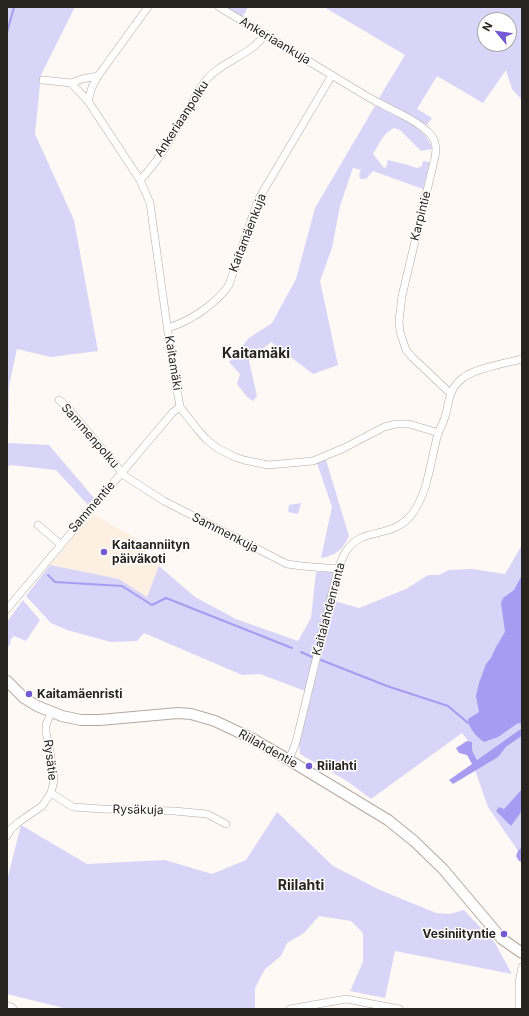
<!DOCTYPE html>
<html>
<head>
<meta charset="utf-8">
<style>
  body { margin:0 }
  #map { position:relative; width:529px; height:1016px; overflow:hidden; background:#fef9f5; font-family:Inter,sans-serif }
  canvas { display:block }
  .frame { position:absolute; inset:0; border:8px solid #27231f; pointer-events:none }
  .north { position:absolute; left:477px; top:12px; width:40px; height:40px; box-sizing:border-box; background:#fff; border:1px solid #a9a7a5; border-radius:50%; rotate:299deg; font-size:11px; font-weight:700; line-height:16px; text-align:center; color:#27231f }
  .north::after { content:''; display:block; margin:auto; width:14px; height:18px; background:#7459d3; clip-path:polygon(50% 0,100% 100%,50% 72%,0 100%) }
</style>
</head>
<body>
<div id="map">
<canvas width="529" height="1016"></canvas>
<div class="frame"></div>
<div class="north">N</div>
</div>
<script>
const context = document.querySelector('canvas').getContext('2d');
context.lineJoin = 'round';
function fillPath(path, color) {
  context.fillStyle = color;
  context.fill(path, 'evenodd');
}
function trace(path, color, width, dash) {
  context.strokeStyle = color;
  context.lineWidth = width;
  context.lineCap = dash ? 'butt' : 'round';
  context.setLineDash(dash || []);
  context.stroke(path);
}
function drawText(font, color, halo, rows, align = 'center') {
  context.font = font + ' Inter,sans-serif';
  context.lineWidth = 3;
  context.setLineDash([]);
  context.textBaseline = 'middle';
  context.strokeStyle = halo;
  context.fillStyle = color;
  for (const [text, x, y, turn = 0] of rows) {
    context.save();
    context.translate(x, y);
    context.rotate((+turn || 0) * Math.PI / 180);
    context.textAlign = isNaN(turn) ? turn : align;
    if (halo) context.strokeText(text, 0, 0);
    context.fillText(text, 0, 0);
    context.restore();
  }
}
const built = new Path2D(`
  M93 514 135 538 159 566 147 597 119 579 50 565Z`);
const green = new Path2D(`
  M7 7H75L41 75 35 134 74 220 98 351 51 357 17 349 9 386 8 443 49 445 94 498 88 505 56 470 10 465 7 469Z
  M224 7H248L242 18Z
  M324 7H522V100L512 89 506 70 483 103 437 76 417 109 432 118 427 125 379 98 405 55ZM485 20H509V44H485Z
  M375 106C393 114 428 127 432 149L421 151 400 130 394 128C382 134 380 143 373 154L384 168 386 167 388 160 408 165 417 168 422 166 423 161 430 162 423 189 373 171 366 179H360L359 174 361 170 353 168 340 206 332 248 320 281 338 365 313 374 271 342 249 361 257 396 253 401 247 397 237 384 240 374 229 362 249 338 272 323 296 279 315 208Z
  M326 460 349 536C342 550 337 555 321 558L332 507 317 463Z
  M301 503 298 514 288 512 289 505Z
  M522 545V728L477 760 472 750V746L462 733 371 799 347 781 300 754 299 745 335 601 359 608 406 589 428 575H439L449 570 472 569 505 574Z
  M50 565 119 579 147 597 159 566 195 597 236 619 298 641 311 618 316 572 334 571 305 691 260 674 242 675 144 633 137 641 111 642 67 630 51 623 26 596Z
  M23 600 40 620 26 641 14 636 11 639 10 645 7 647V622Z
  M522 736V789L504 809 510 826 522 811V850L518 851 488 807 475 770Z
  M277 812 333 866 380 890 436 913 450 914 464 910 495 943 512 974 395 951 385 998 350 991 363 962V933L351 921 319 916 304 933 287 943 281 956 265 969 255 988V1009H68L7 994V880L21 825 87 864 165 860 212 874 246 860Z`);
const water = new Path2D(`
  M522 575V724L518 723 498 737 484 742C476 736 469 729 468 719L479 712 476 696 479 683 486 664 491 658 496 647 505 632 501 603 503 598 514 590Z
  M522 728V736L506 747 498 757 453 784 449 780 472 764 467 755 459 753 456 748 467 741 472 742V750L477 760Z
  M522 789V811L511 826 496 811 499 807 504 809Z
  M522 847V862L519 861 516 856 518 851Z`);
const stream = new Path2D(`
  M7 32 14 7
  M48 575 55 582 122 586 152 605 166 598 292 648
  M301 652 312 657
  M321 660 387 686 448 706 468 723`);
const street = new Path2D(`
  M219 7C268 37 318 67 368 97 387 108 412 117 428 132 436 139 437 147 435 157L402 296 399 321 400 332 406 350 412 357 450 393
  M43 80 71 83 88 101 140 180 150 203 171 354 180 407 198 430 206 439 217 448 235 457 244 460 268 465 313 461 344 448 384 427 396 424H409L439 433
  M71 83 82 79 98 76
  M88 101 92 87 98 76 148 7
  M140 180C162 158 176 129 192 103 196 95 201 86 207 79 223 60 251 56 265 34
  M168 328C190 321 215 305 229 285L258 200 332 75
  M59 400 67 407 125 476 164 501 287 564 302 566 338 569
  M38 525 60 544
  M7 609 173 412 180 407
  M289 760 296 742 338 569C341 563 343 555 347 550 363 526 392 540 412 514 429 491 430 461 438 434 440 428 443 423 445 417 450 400 448 389 464 377 477 368 506 363 522 359
  M51 793 73 807 102 809 174 811 207 814 226 824
  M7 836 11 829 19 822 42 806 51 793 54 780 53 768 46 732V725L51 713
  M290 1009 346 999 399 1009
  M519 1009V982L522 967`);
const secondary = new Path2D(`
  M7 681 24 698 37 706 62 716 81 720H100L178 713 191 714 215 721 253 739 289 760 388 820 414 841 443 869 502 939 522 953`);
const primary = new Path2D(`
  M7 1008 11 1009`);
const markers = [
  [104,552,4,"#7459d3"],
  [29,694,4,"#7459d3"],
  [309,766,4,"#7459d3"],
  [504,934,4,"#7459d3"]
];
const streetNames = [
  ["Ankeriaankuja",275,41,31],
  ["Ankeriaanpolku",182,119,-57],
  ["Karpintie",421,216,-76],
  ["Kaitamäenkuja",248,233,-69],
  ["Kaitamäki",173,363,81],
  ["Sammenpolku",90,436,49],
  ["Sammentie",92,507,-49],
  ["Sammenkuja",225,533,27],
  ["Kaitalahdenranta",329,609,-75],
  ["Riilahdentie",268,749,29],
  ["Rysätie",50,760,83],
  ["Rysäkuja",138,810,1]
];
const poiNames = [
  ["Kaitaanniityn",112,545],
  ["päiväkoti",112,559],
  ["Kaitamäenristi",37,694],
  ["Riilahti",317,766],
  ["Vesiniityntie",496,934,"right"]
];
const quarterNames = [
  ["Kaitamäki",256,354],
  ["Riilahti",301,886]
];
fillPath(built, '#fdf0e2');
fillPath(green, '#d9d5f8');
fillPath(water, '#a79bf2');
trace(stream, '#a79bf2', 2);
trace(street, '#b4a99f', 8);
trace(secondary, '#b4a99f', 12);
trace(primary, '#b4a99f', 12);
trace(street, '#fff', 7);
trace(secondary, '#fff', 10);
trace(primary, '#fff', 11);
for (const [x, y, r, color] of markers) {
  const dot = new Path2D();
  dot.arc(x, y, r, 0, 2 * Math.PI);
  context.fillStyle = color;
  context.fill(dot);
  trace(dot, '#fff', 1.5);
}
drawText('12px', '#27231f', '#fff', streetNames);
drawText('bold 12px', '#27231f', '#fff', poiNames, 'left');
drawText('bold 14px', '#27231f', '#fff', quarterNames);
</script>
</body>
</html>
